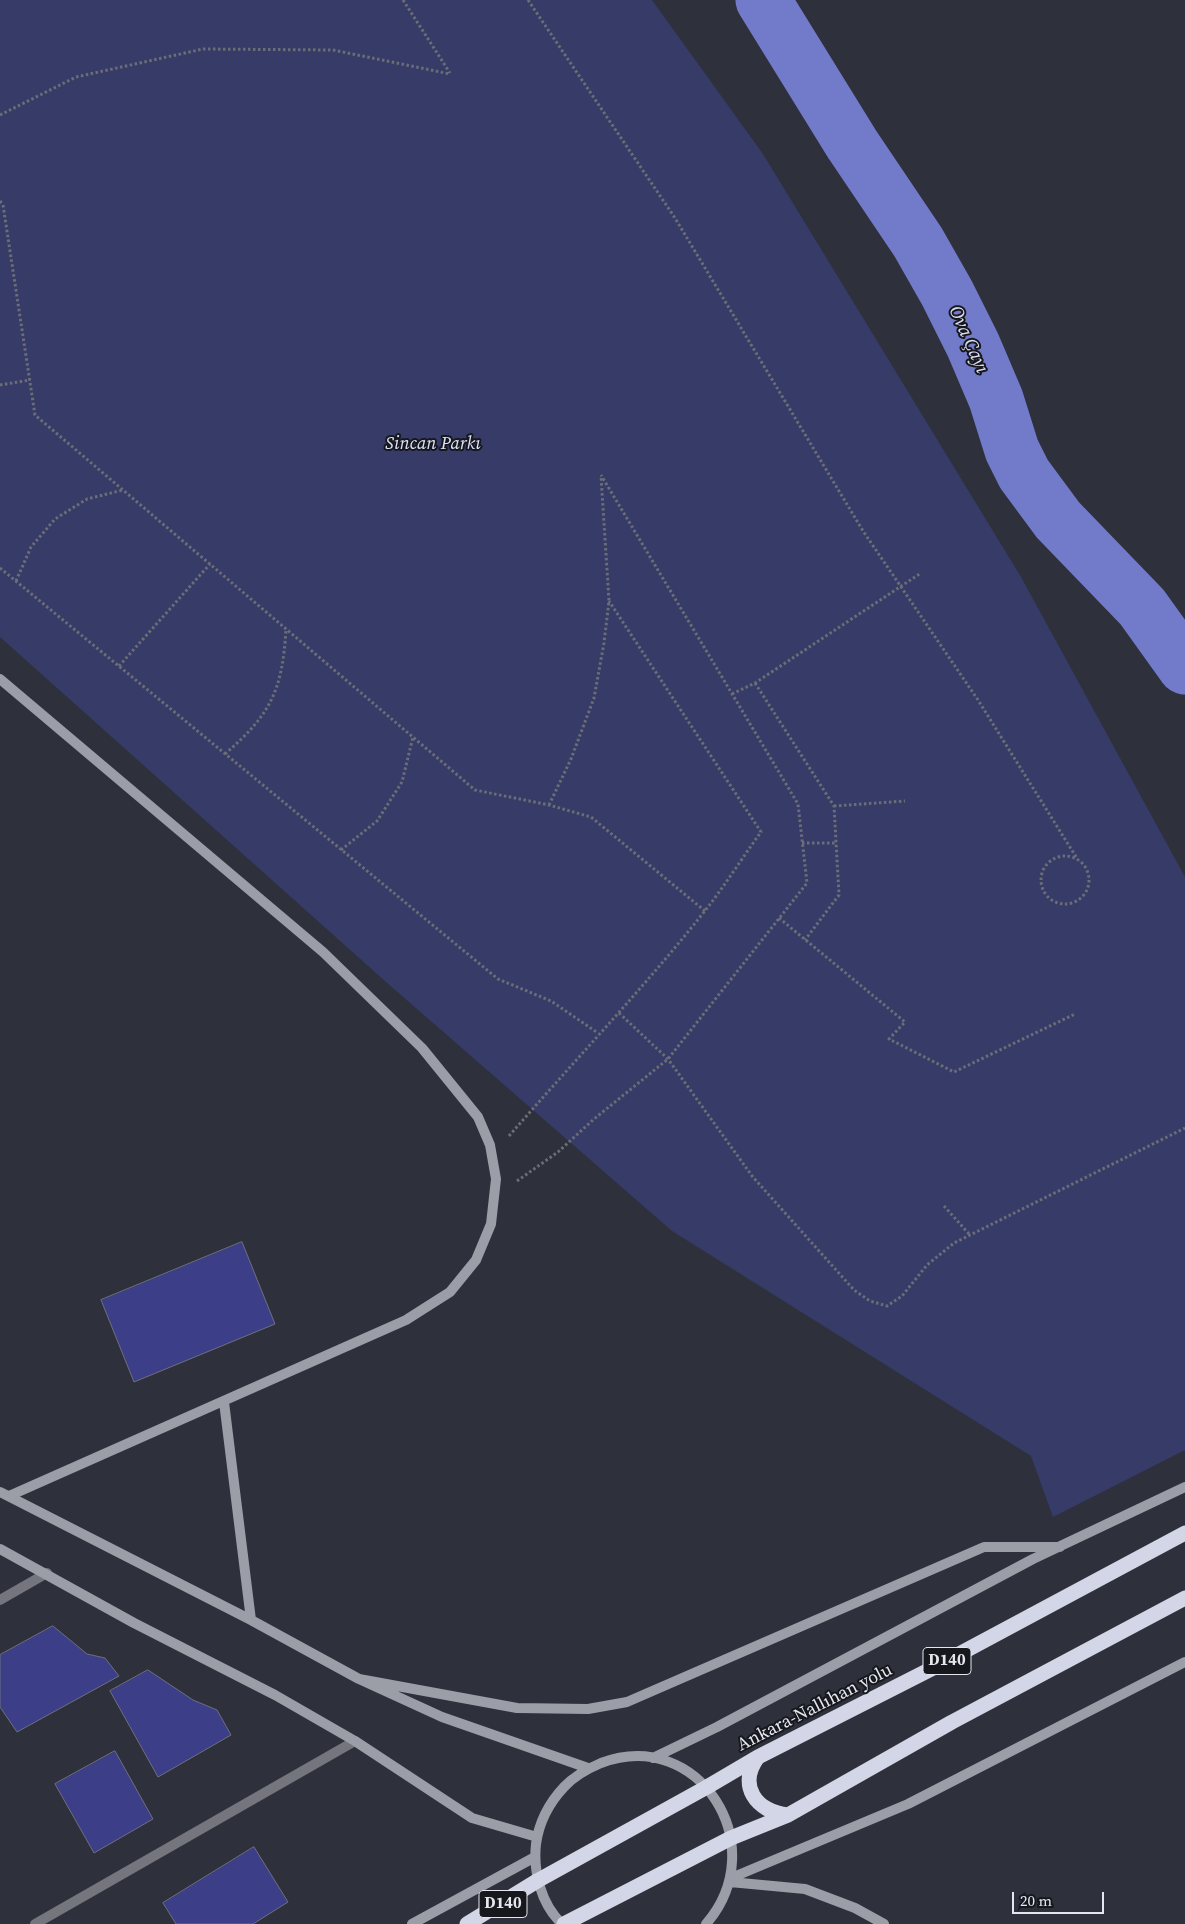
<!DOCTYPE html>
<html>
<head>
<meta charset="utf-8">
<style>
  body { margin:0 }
  #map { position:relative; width:1185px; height:1924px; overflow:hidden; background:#2e303c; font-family:"Source Serif 4",serif }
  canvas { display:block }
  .scale { position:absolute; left:1012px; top:1892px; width:92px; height:22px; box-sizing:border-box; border:2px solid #e5e7ef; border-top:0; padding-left:6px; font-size:15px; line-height:18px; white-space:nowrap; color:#e5e7ef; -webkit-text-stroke:4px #17181e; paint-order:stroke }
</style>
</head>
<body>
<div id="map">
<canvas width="1185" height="1924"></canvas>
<div class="scale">20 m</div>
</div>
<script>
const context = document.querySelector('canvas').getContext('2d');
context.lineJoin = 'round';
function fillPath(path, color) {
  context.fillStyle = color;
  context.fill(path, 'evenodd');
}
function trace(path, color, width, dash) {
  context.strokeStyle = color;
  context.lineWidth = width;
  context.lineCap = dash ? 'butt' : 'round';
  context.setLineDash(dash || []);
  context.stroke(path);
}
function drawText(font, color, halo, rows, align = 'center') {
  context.font = font + ' "Source Serif 4",serif';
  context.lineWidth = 4;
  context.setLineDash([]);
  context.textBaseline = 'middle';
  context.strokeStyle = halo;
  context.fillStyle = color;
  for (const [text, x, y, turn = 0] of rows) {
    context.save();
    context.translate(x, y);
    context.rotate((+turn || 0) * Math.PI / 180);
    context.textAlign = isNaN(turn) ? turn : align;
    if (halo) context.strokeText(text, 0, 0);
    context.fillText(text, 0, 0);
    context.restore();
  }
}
const green = new Path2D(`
  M0 0H652L763 154 1021 577 1185 877V1450L1053 1517 1031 1456 672 1231 386 982 0 637Z`);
const river = new Path2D(`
  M763 0 852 144 918 242 947 293 973 345 996 399 1012 450 1024 474 1058 520 1142 607 1185 667`);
const building = new Path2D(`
  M242 1242 275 1324 134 1382 101 1300Z
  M53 1626 87 1654 105 1658 119 1676 17 1732 0 1707V1655Z
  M148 1670 193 1700 217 1710 231 1735 158 1777 110 1691Z
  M115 1751 153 1819 94 1853 55 1784Z
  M254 1847 288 1902 253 1924H176L163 1903Z`);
const path = new Path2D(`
  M403 0 450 73
  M528 0 675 218 863 531 978 700 1078 860
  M0 115 76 77 203 49 333 50 450 74
  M0 201 3 205 35 415 475 790 549 805 591 817 705 911
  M0 385 30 380
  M0 568 498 979 551 1001 598 1033
  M16 581 31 547 55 519 87 499 123 490
  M119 666 210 564
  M755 683 834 806 839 895 805 940
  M732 694 755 683 921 573
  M225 754C271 714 282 691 286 630
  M549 805 571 759 594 698 604 643 609 601 601 476
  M834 806 905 801
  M802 843H836
  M341 850 377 821 402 782 413 737
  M1041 880a24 24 0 1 1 48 0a24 24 0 1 1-48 0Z
  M779 918 905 1022 889 1039 954 1072 1075 1014
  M619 1013 668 1059 752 1176 854 1290 870 1301 887 1306 902 1296 927 1265 954 1243 1185 1128
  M509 1136C574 1061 642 990 704 912 724 887 742 858 761 832L609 601
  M517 1181 558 1152 594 1119 668 1059 807 883 798 804 601 475
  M944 1206 970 1235`);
const street = new Path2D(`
  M0 1600 47 1573
  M35 1924 355 1741`);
const secondary = new Path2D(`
  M0 679 323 952 422 1048 478 1117 490 1145 496 1179 491 1224 476 1260 450 1292 406 1320 9 1496
  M224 1402 251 1620
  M0 1492 251 1620 359 1679 442 1717 588 1768
  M0 1549 134 1623 275 1695 355 1741 472 1818 537 1837
  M359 1679 517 1708 588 1709 627 1702 984 1547H1060
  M653 1758 717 1727 1033 1559 1185 1487
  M731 1878 908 1804 1185 1662
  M730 1882 805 1889 855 1908 884 1924
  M412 1924 535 1857
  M562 1924C541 1904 533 1872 536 1844 539 1822 549 1803 564 1787 574 1776 587 1769 601 1763 699 1726 774 1846 706 1924`);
const highway = new Path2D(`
  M758 1757C737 1785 756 1812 788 1815
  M707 1787 758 1757 935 1667 1185 1533
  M467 1924 537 1881
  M564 1924 731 1838 788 1815 952 1722 1185 1598`);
const highwayBridge = new Path2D(`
  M537 1881 707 1787`);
const shields = [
  [947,1661,48],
  [503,1904,48]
];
const shieldNames = [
  ["D140",947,1661],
  ["D140",503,1904]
];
const parkNames = [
  ["Sincan Parkı",433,444]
];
const streetNames = [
  ["Ankara-Nallıhan yolu",815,1708,-27]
];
const waterNames = [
  ["Ova Çayı",968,340,66]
];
fillPath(green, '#373b68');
trace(river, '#727aca', 55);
fillPath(building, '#3c3e88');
trace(building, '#6e707e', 1);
trace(path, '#6b6d77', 3, [2.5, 2.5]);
trace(street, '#75767d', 10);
trace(secondary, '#9b9da7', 10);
trace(highway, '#d3d6e6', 15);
trace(highwayBridge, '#d3d6e6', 15);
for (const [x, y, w] of shields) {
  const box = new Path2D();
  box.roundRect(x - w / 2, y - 13.5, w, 27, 4);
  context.fillStyle = '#17181e';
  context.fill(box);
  trace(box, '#e5e7ef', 1);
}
drawText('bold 16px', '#e5e7ef', null, shieldNames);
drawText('italic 18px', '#dfe3f9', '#17181e', parkNames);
drawText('18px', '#e5e7ef', '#17181e', streetNames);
drawText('italic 19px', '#dadef4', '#17181e', waterNames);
</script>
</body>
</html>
